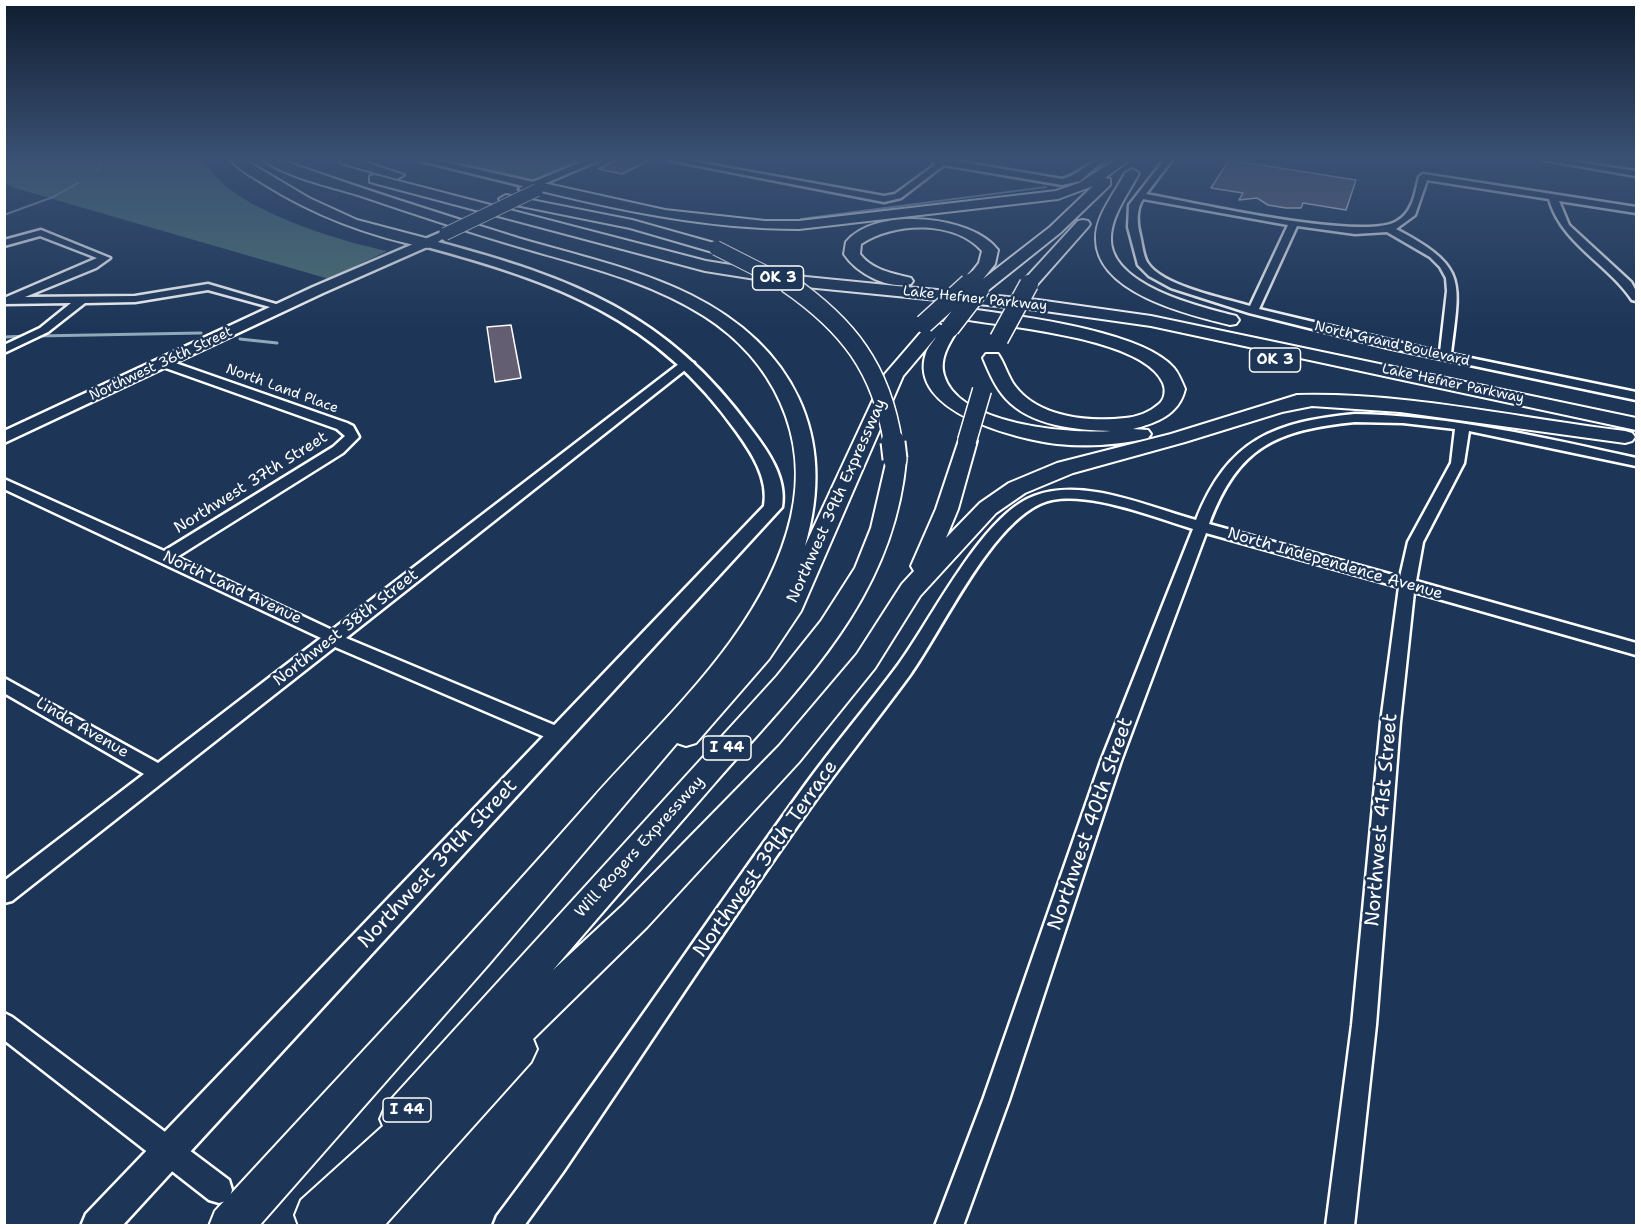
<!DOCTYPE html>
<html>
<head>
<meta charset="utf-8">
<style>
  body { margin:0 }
  #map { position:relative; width:1641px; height:1230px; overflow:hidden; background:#1d3557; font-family:"Shantell Sans",sans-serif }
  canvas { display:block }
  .frame { position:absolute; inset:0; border:6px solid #fff; pointer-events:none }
</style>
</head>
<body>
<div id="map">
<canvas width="1641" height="1230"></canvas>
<div class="frame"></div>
</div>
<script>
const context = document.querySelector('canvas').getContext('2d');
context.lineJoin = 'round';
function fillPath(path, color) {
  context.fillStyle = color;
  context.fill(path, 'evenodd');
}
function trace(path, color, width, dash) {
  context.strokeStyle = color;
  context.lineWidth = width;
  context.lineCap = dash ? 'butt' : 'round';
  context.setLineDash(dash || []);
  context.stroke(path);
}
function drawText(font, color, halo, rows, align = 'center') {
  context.font = font + ' "Shantell Sans",sans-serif';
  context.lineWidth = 5;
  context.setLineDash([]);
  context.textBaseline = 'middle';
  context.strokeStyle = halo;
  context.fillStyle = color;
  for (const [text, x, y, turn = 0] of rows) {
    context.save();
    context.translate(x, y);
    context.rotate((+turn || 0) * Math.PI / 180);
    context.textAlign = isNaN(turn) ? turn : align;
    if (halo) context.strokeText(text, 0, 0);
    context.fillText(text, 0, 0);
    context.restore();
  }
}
const green = new Path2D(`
  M4 160H201C211 168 216 178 226 186 263 217 340 241 387 251L329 279 18 189 5 184Z
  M437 160H585L542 178 530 180Z`);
const streamFar1 = new Path2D(`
  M96 171 104 160
  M4 215 53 197 78 183
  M801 219 1046 187`);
const stream = new Path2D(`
  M36 336 201 333
  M4 337 28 336
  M240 339 277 343`);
const building = new Path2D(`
  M616 160H650L622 174 598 169Z
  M1229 160 1267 166 1356 180 1346 210 1303 203 1301 208H1286L1268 205 1257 198 1239 200 1243 193 1211 188Z
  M511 325 521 378 495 382 487 327Z`);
const minor = new Path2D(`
  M668 160H685L884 196 895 194 936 164 931 160H950L1062 179C1078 176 1088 160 1104 160L1080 181 1062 185 944 165 901 198 884 202Z
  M1164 160H1172L1146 194C1192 202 1364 242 1397 221 1413 212 1415 193 1419 177L1423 174 1636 207V213L1559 201 1569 225 1631 282 1636 291V301L1632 300C1608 264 1561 243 1549 199L1427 180 1415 215 1396 229C1468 267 1460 280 1451 354L1636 392V400L1389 348 1249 313 1171 288 1149 276 1138 265 1128 227 1129 205ZM1143 199 1288 225 1250 306C1224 298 1161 286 1147 262 1143 255 1142 243 1140 235 1137 224 1136 209 1143 199ZM1297 226 1355 234 1387 232 1430 257 1440 267 1446 278 1447 291 1440 352 1259 309Z
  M1544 160H1563L1636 171V176Z
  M41 230 110 258 96 268 25 297 135 296 208 284 286 307 281 310 208 290 135 302 85 303 48 332 4 353V345L40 328 71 303 4 304V298L97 258 40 236 4 246V240Z
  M164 359 347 423 353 426 359 437 343 453 177 557 332 630 684 360 694 363 346 638 566 730 568 735 566 740 559 742 552 740 335 647 12 901 4 903V881L144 774 4 693V678L158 763 321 638 4 489V479L164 551 333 447 345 436 337 429 160 366V360Z
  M1355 414C1451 416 1543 437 1636 458V466L1469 431 1464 463 1423 542 1416 581 1636 643V655L1414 592 1400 722 1376 1025 1354 1226H1326L1352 1025 1381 722 1399 587 1206 533 1121 761 1009 1100 963 1226H935L983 1100 1101 761 1193 529C1153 517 1078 486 1040 504 988 529 944 627 910 675 880 716 848 756 818 797 730 920 648 1047 563 1172L524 1226H493L497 1216C603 1076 700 930 803 788 833 746 867 707 898 665 932 619 982 515 1034 496 1084 477 1148 507 1196 520 1228 439 1274 422 1355 414ZM1355 422 1403 423 1455 429 1451 463 1408 542 1400 577 1209 524C1238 446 1277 430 1355 422Z
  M4 1013 12 1017 229 1180 232 1190 229 1200 219 1203 209 1200 4 1040Z`);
const major = new Path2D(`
  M417 160H436L533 182 586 160H600L525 192 519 189 523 186Z
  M439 233 445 237 438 242C572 278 667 313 751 429 768 451 787 478 782 507L122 1226H81L86 1214 764 506C769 478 751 452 736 431 656 318 556 282 427 247L323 293 4 443V431L313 287Z`);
const highway = new Path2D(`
  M231 160H245L309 198 357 220 433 240 436 243 428 248C369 236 315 216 264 184 253 177 239 170 231 160Z
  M263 160H281C359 188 439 213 518 238 576 255 636 268 691 295 793 346 838 435 805 546L885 374 929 323 935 322 943 326 950 323 959 328C950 342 939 358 944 375 958 425 1069 434 1111 431 1076 430 1031 426 1006 399 995 387 989 372 983 358L986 354H998C1005 364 1008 377 1015 386 1039 418 1090 422 1125 418 1137 417 1150 412 1159 404 1165 399 1166 390 1163 383 1142 334 991 327 942 315L940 311 942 307 948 306C1001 314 1140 328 1174 368 1179 374 1182 382 1185 389 1179 415 1156 423 1133 429L1148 430 1151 434 1148 438C1120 445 1086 447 1057 444 1017 439 906 412 926 353 928 347 933 342 936 337L903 376 801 611 769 659 696 743 686 746 677 743 489 964 259 1226H209L215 1211C341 1074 469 939 592 799 666 715 765 630 791 517 810 436 773 360 704 316 649 281 584 266 523 248 468 232 414 214 361 196 332 187 286 177 263 160Z
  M339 160H359L404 175 397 179 341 163Z
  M1115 160H1129L1105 178 1110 179V185L1060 233 986 292 980 294 972 289 980 281 970 280 968 277 979 263 982 251C954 220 894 222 861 244L860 254C872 270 892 273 911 278L913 281 911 284C888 290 856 273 844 254L846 242C875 206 972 215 998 250L995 264 983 279 1050 227 1093 186 1058 199 799 229C707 229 618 210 529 188L527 185 534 181 665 210 765 221H799L1056 191 1079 183Z
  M1132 169 1139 173C1129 193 1112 214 1111 237 1108 285 1200 307 1236 316L1239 320 1236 324 1230 325C1189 315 1096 293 1096 239 1095 216 1115 193 1125 173Z
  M375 175 706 261 806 277 1038 300 1151 316 1636 418V430L1151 326 1038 310 806 287 705 271 370 182V176Z
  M506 195 632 220 721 245 724 248 716 253 630 228 501 202 499 199Z
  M1083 220 1088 221 1090 224 1088 227 1035 287H1023L1021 284 1023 281 1078 221Z
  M1297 395C1406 392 1517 418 1625 431L1632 433 1635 437 1632 441 1625 443 1400 412 1312 406 1282 412 1185 442 1073 473 1025 493 996 513 920 596 875 668 799 762 647 927 533 1039 537 1049 531 1062 384 1226H299L295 1215 301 1200 383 1126 380 1119 386 1105 777 676 821 621 855 568 871 528 888 455H902L906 459C894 598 801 685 714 784 660 846 606 908 553 970L623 905 779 746 857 654 902 584 914 571 911 566 936 509 960 437H974L977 441 958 509 946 538 980 503 1009 483 1057 463 1171 434Z`);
const majorBridge = new Path2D(`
  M445 234 537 190`);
const highwayBridgeFar2 = new Path2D(`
  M716 248 789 285
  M967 285 976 277`);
const highwayBridgeFar1 = new Path2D(`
  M787 283C848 325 882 369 893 443
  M924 324 969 283
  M950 328 980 289
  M999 339 1029 284
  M967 441 982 390`);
const highwayBridge = new Path2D(`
  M893 442 895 459`);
const farStreetnames = [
  ["Lake Hefner Parkway",975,299,6],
  ["North Grand Boulevard",1392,344,13],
  ["Northwest 36th Street",161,364,-25],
  ["Lake Hefner Parkway",1453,384,12],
  ["North Land Place",282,389,20]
];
const shields = [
  [778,278,51],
  [1275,360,51],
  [727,748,48],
  [407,1110,48]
];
const shieldNames = [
  ["OK 3",778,278],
  ["OK 3",1275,360],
  ["I 44",727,748],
  ["I 44",407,1110]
];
const streetNames = [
  ["Northwest 37th Street",251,483,-32],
  ["Northwest 39th Expressway",837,501,-66],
  ["North Independence Avenue",1335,564,16],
  ["North Land Avenue",232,588,25],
  ["Northwest 38th Street",346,628,-38],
  ["Linda Avenue",82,728,30],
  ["Will Rogers Expressway",640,847,-48]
];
const nearStreetnames = [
  ["Northwest 41st Street",1382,820,-85],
  ["Northwest 40th Street",1091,824,-71],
  ["Northwest 39th Terrace",766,859,-55],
  ["Northwest 39th Street",438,864,-47]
];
fillPath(green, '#4c7072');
trace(streamFar1, '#8fa8ba', 2);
trace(stream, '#8fa8ba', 3);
fillPath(building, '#635e72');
trace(building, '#fff', 1.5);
trace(minor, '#fff', 5);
trace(major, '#fff', 5);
trace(highway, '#fff', 4);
fillPath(minor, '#1d3557');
fillPath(major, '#1d3557');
fillPath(highway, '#1d3557');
trace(majorBridge, '#fff', 14, []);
trace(highwayBridgeFar2, '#fff', 16, []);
trace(highwayBridgeFar1, '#fff', 21, []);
trace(highwayBridge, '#fff', 27, []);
trace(majorBridge, '#1d3557', 12);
trace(highwayBridgeFar2, '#1d3557', 14);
trace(highwayBridgeFar1, '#1d3557', 18);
trace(highwayBridge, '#1d3557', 23);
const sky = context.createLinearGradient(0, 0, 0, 332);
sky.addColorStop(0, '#101d30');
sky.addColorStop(0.48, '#3a5174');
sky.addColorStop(1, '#3a517400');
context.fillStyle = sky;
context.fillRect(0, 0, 1641, 332);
drawText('14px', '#fff', '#1d3557', farStreetnames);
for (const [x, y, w] of shields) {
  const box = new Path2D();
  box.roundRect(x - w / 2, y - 12, w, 24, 4.5);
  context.fillStyle = '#1d3557';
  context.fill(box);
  trace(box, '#fff', 1.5);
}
drawText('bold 15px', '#fff', null, shieldNames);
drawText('16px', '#fff', '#1d3557', streetNames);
drawText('20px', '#fff', '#1d3557', nearStreetnames);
</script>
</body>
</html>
